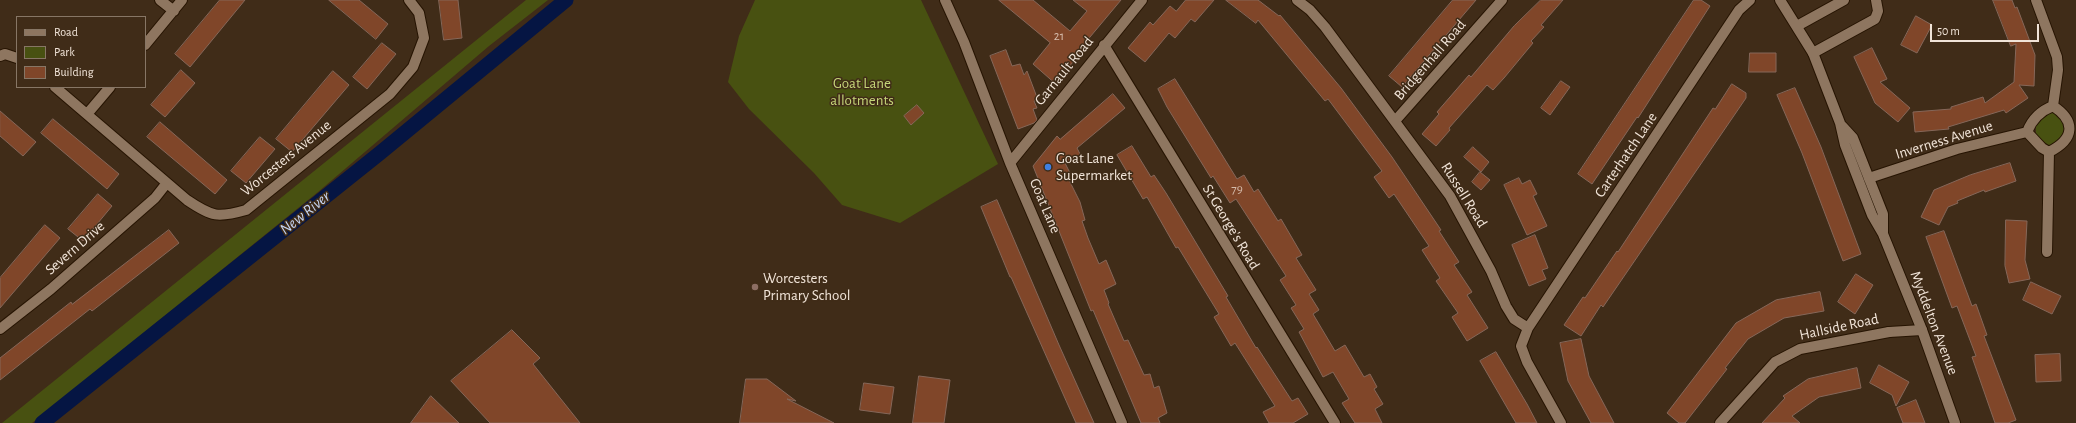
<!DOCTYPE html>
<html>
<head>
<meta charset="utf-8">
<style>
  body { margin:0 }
  #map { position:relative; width:2076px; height:423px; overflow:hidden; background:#402c18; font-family:"Alegreya Sans",sans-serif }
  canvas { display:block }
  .legend { position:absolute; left:16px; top:16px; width:130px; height:72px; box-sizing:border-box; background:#402c18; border:1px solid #877665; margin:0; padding:5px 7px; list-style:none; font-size:12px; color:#f1e4d8 }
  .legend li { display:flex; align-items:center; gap:8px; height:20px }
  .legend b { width:20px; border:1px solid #877665 }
  .scale { position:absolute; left:1930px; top:24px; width:109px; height:18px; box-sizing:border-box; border:2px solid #f1e4d8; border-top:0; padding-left:5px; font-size:12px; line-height:14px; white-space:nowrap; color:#f1e4d8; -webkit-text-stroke:3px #402c18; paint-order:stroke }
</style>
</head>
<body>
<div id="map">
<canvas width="2076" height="423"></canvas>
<ul class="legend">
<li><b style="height:5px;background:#8e7660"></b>Road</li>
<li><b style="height:11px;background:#485111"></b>Park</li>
<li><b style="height:11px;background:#804629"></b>Building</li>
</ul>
<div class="scale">50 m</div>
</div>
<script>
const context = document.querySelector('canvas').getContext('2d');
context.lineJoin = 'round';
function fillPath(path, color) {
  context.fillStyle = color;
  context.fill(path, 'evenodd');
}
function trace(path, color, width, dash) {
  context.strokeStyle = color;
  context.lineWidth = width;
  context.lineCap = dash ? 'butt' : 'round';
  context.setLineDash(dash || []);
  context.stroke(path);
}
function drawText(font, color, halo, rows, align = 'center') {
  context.font = font + ' "Alegreya Sans",sans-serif';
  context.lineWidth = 3;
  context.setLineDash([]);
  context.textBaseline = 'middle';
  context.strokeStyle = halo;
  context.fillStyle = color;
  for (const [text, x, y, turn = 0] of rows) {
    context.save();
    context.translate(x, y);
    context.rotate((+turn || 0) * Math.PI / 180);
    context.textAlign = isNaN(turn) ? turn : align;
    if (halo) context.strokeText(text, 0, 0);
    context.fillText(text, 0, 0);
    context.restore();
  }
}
const green = new Path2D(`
  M526 0H548L489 46 318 192 32 423H2Z
  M755 0H921L998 164 900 223 842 205 814 173 749 109 728 82 739 36Z
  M2053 113 2059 115 2067 125C2065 134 2059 145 2048 145L2036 135V125L2048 114Z`);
const canal = new Path2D(`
  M42 423 380 153 566 0`);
const building = new Path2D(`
  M220 0H245L190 67 175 54Z
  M329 0H359L388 24 376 39Z
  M439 0H458L462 38 444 40Z
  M999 0H1033L1070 31 1087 11 1073 0H1121L1085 43 1087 45 1064 73 1067 75 1058 86 1033 64 1050 43Z
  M1186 0H1214L1195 22 1191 19 1175 38 1169 33 1145 62 1128 48 1150 22 1153 25 1170 6 1176 11Z
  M1226 0H1258L1279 16 1280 15 1341 88 1392 157 1441 230 1439 231 1459 262 1454 265 1472 292 1467 295 1488 328 1467 341 1452 317 1458 313 1436 281 1440 278 1422 250 1429 246 1394 194 1389 198 1374 177 1382 171 1328 99 1325 101 1258 20 1256 23Z
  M1453 0H1476L1402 87 1389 76Z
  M1541 0H1563L1541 25 1544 27 1531 41 1533 43 1504 78 1493 90 1487 85 1449 128 1450 130 1436 146 1422 134 1439 114 1437 112 1469 75 1471 77 1514 26Z
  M1694 0H1701L1710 6 1638 118 1637 117 1592 184 1578 174Z
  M1993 0H2012L2015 8 2017 7 2035 55 2034 86 2019 85 2028 98 2006 113 2004 110 1948 127 1949 129 1915 132 1913 112 1951 109V107L1983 97 1985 103 2014 82 2016 44 2011 46Z
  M1916 16 1932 25 1917 53 1901 45Z
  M382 43 396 54 367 89 353 77Z
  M1872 48 1887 79 1880 82 1910 108 1898 122 1875 103 1854 57Z
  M1006 50 1012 66 1020 64 1024 75 1027 71 1038 100 1034 101 1037 108 1033 109 1037 120 1034 123 1018 129 990 56Z
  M1750 53H1776V72H1749Z
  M181 70 195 83 165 117 151 105Z
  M333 71 349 85 292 152 276 139Z
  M1175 79 1237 179 1244 175 1254 192 1258 189 1278 221 1281 219 1302 255 1296 258 1316 290 1309 294 1319 310 1313 314 1335 351 1345 345 1364 377 1370 374 1377 387 1374 389 1383 404 1375 409 1382 423H1355L1342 403 1349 399 1333 372 1323 377 1299 332 1304 329 1291 308 1296 305 1280 280 1286 276 1236 199 1230 203 1213 176 1211 178 1167 107 1158 89Z
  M1561 81 1570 87 1550 115 1541 108Z
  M1732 84 1746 93V98L1603 307 1601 305 1581 336 1564 325 1583 297 1585 298 1617 251 1618 252 1713 108 1715 109Z
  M1795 88 1821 147 1861 254 1843 261 1802 153 1777 95Z
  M1113 94 1125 108 1077 148 1081 156 1065 163 1070 173 1066 174 1080 202 1085 220 1082 221 1088 238 1099 264 1106 260 1116 284 1104 290 1109 303 1108 304 1124 341 1128 340 1144 375 1150 374 1154 388 1159 386 1167 413 1158 418 1160 423H1141L1093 310 1091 311 1033 166 1057 136 1060 139Z
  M917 105 924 113 911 125 904 116Z
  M0 111 36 142 23 156 0 136Z
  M53 119 119 174 107 189 41 133Z
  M160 122 227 180 215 194 147 137Z
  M260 137 275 149 246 183 231 171Z
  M1132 146 1151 177 1154 175 1166 193 1228 296 1226 297 1256 348 1257 347 1292 401 1298 398 1308 414 1293 423H1269L1263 412 1275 406 1235 343 1231 346 1214 317 1219 314 1178 247 1176 248 1147 197 1143 199 1117 155Z
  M1473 147 1489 162 1481 172 1464 157Z
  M2010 163 2016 181 1985 192 1984 190 1957 201 1958 203 1948 207 1939 225 1921 217 1934 190 1970 175Z
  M1480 172 1490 180 1481 190 1472 182Z
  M1519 178 1522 184 1530 180 1537 194 1533 196 1547 226 1527 235 1504 185Z
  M98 194 112 206 83 241 68 229Z
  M997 200 1059 345 1094 423H1076L1011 277H1010L981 207Z
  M2006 220 2027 221 2025 260 2030 279 2009 283 2005 266Z
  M45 225 60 238 0 308V278Z
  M169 230 179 243 92 311 90 309 0 380V358L71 302 72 304Z
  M1944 231 1972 306 1976 304 1987 335 1984 336 2016 420 2008 423H1995L1972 357 1976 356 1957 306 1952 308 1926 237Z
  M1535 235 1548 268 1542 270 1546 279 1529 286 1512 245Z
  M1856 274 1873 285 1855 314 1838 302Z
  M2031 282 2061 296 2052 314 2023 300Z
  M1820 292 1824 311 1784 318 1748 339 1725 368 1727 369 1685 423H1679L1667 413 1736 323 1776 300Z
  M512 330 540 358 533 364 580 423H490L451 381Z
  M1581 339 1589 376 1614 423H1591L1568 381 1560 343Z
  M1496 352 1527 404 1537 423H1516L1480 361Z
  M2060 354 2061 381 2036 382 2035 355Z
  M1879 365 1909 382 1896 406 1892 395 1870 383Z
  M1857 368 1861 388 1819 397 1792 416 1800 423H1762L1785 398 1783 396 1808 379Z
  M919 376 950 380 944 423H913Z
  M746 379H767L796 401 787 399 834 423H740Z
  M864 383 894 387 890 414 860 410Z
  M431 396 459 423H411Z
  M1916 400 1925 423H1903L1897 408Z`);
const pedestrian = new Path2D(`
  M1889 332 1922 330`);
const minor = new Path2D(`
  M160 0 174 11
  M945 0 964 42 1010 163 1122 423
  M1297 0 1310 10 1325 27 1450 196 1491 271 1506 306 1514 319 1528 328 1521 346 1527 362 1561 423
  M2036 0 2057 57 2058 70 2053 106
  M1797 26 1844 0
  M145 45 182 0
  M1104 45 1335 423
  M1813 53 1875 19 1878 11 1876 0
  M0 56 5 54 17 58
  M55 87 187 200C212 217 218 218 246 210L390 94 413 67 424 38 419 13 409 0
  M2053 106C2076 121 2075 139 2049 152L2042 148 2027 132C2032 119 2040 111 2053 106Z
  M88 113 110 87
  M1395 121 1502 0
  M1010 163 1142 0
  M1869 178 1957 149 2027 132
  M2047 252 2049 152
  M1528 328 1739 10 1750 0
  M0 329 51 289 155 198 166 184
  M1720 423 1775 362 1800 349 1889 332`);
const tertiary = new Path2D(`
  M1780 0 1813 53 1840 123 1845 145 1872 215 1883 234 1922 330 1955 423
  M1842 126 1853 138 1883 214V234`);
const markers = [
  [1048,167,4,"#3f7fe0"],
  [755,287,4,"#8d6e63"]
];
const numberNames = [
  ["21",1059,36],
  ["79",1237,189]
];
const streetNames = [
  ["Bridgenhall Road",1430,60,-49],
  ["Garnault Road",1064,71,-51],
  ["Inverness Avenue",1944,140,-17],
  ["Carterhatch Lane",1626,155,-56],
  ["Worcesters Avenue",286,158,-39],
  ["Russell Road",1464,195,58],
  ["Goat Lane",1045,206,67],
  ["St George's Road",1231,227,59],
  ["Severn Drive",75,248,-41],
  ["Myddelton Avenue",1934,323,69],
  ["Hallside Road",1839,327,-12]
];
const parkNames = [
  ["Goat Lane",862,83],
  ["allotments",862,100]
];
const poiNames = [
  ["Goat Lane",1056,158],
  ["Supermarket",1056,175],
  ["Worcesters",763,278],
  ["Primary School",763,295]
];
const waterNames = [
  ["New River",305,213,-39]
];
fillPath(green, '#485111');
trace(canal, '#051543', 15);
fillPath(building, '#804629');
trace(building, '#856759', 1);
trace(pedestrian, '#261402', 12);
trace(minor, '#261402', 12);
trace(tertiary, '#261402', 12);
trace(pedestrian, '#8e7660', 10);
trace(minor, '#8e7660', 10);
trace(tertiary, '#8e7660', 10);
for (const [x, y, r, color] of markers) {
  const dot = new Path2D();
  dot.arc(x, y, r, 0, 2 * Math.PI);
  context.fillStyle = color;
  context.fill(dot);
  trace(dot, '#402c18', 1.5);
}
drawText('13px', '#d5bcac', null, numberNames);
drawText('15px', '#f1e4d8', '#402c18', streetNames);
drawText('15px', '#c4d578', '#402c18', parkNames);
drawText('15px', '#f1e4d8', '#402c18', poiNames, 'left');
drawText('italic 16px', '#c6d6f6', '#402c18', waterNames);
</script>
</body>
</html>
